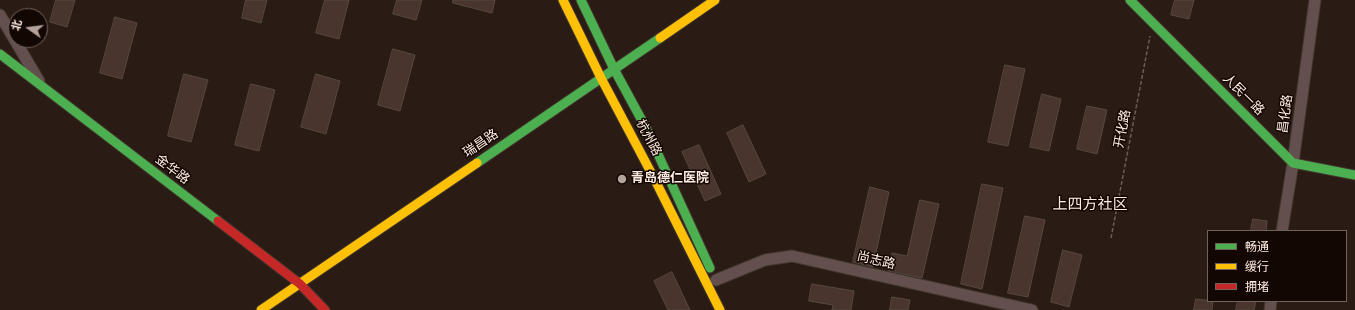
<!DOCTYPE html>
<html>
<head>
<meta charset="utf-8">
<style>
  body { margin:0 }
  #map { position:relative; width:1355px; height:310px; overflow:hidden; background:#2a1c14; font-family:"Sofia Sans Condensed","Noto Sans SC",sans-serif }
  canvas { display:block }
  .legend { position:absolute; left:1207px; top:230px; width:140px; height:72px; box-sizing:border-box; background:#130703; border:1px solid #71625c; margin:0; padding:5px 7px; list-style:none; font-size:12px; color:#feebe2 }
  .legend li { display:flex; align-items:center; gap:8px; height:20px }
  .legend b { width:20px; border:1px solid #71625c }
  .north { position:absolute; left:8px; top:8px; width:40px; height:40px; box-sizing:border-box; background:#130703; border:1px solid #71625c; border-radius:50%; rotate:284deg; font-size:11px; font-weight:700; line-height:16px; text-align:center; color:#feebe2 }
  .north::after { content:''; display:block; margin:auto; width:14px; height:18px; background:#b4a39a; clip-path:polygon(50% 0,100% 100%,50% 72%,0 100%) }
</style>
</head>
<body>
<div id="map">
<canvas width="1355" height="310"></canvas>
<ul class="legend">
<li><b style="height:5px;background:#4caf50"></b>畅通</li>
<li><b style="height:5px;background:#ffc107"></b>缓行</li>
<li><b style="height:5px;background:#c62828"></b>拥堵</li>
</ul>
<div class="north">北</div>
</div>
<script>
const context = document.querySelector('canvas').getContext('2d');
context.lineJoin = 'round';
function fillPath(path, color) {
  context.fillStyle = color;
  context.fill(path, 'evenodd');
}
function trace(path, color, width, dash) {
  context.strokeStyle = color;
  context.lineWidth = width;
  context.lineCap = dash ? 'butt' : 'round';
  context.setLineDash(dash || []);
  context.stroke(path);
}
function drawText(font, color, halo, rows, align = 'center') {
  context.font = font + ' "Sofia Sans Condensed","Noto Sans SC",sans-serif';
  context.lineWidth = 3;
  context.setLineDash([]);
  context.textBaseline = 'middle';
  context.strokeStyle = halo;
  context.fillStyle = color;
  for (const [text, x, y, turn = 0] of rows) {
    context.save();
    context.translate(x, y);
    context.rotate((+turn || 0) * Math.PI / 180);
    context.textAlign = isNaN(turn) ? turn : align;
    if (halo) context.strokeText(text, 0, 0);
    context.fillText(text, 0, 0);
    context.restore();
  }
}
const building = new Path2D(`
  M56 0H75L67 27 50 22Z
  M246 0H267L261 23 242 18Z
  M325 0H349L339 39 316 33Z
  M397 0H422L416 20 393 14Z
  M453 0H495L492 13 453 3Z
  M1175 0H1194L1189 19 1171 15Z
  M115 17 137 23 122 79 100 73Z
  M393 49 415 55 400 111 378 105Z
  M1005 65 1025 69 1008 146 988 142Z
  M184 74 208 80 191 142 168 136Z
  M316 74 340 81 326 134 301 127Z
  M251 84 275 90 259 151 235 145Z
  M1042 94 1061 99 1049 151 1030 147Z
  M1087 106 1107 110 1097 154 1077 149Z
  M743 125 766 174 749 182 727 133Z
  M699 145 721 194 705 201 682 152Z
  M982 184 1003 188 982 289 961 284Z
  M870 187 889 192 873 267 853 262Z
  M920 200 939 204 922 278 888 271 892 253 907 256Z
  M1025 216 1045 220 1028 297 1008 293Z
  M1253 219 1267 221 1266 231H1251Z
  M1063 250 1082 255 1069 307 1051 302Z
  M672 272 690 310H668L654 281Z
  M812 284 854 291 851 310H832L833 305 809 301Z
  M892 297 910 300 908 310H890Z
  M1196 299 1213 301 1212 310H1194Z
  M1238 301H1256L1254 310H1236Z`);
const path = new Path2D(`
  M1111 238 1150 36`);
const street = new Path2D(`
  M0 15 39 81
  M1282 231 1293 163 1315 0
  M716 280 765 260 792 256 1032 310
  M1270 310 1271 301`);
const fast = new Path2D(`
  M581 0 614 69 646 128 710 268
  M1130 0 1293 163 1355 175
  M0 54 218 221
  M477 163 660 38`);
const slow = new Path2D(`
  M563 0 601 78 655 180 720 310
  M660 38 715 0
  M261 310 477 163`);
const jam = new Path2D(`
  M218 221 300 284 325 310`);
const markers = [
  [622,179,5,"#b4a39a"]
];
const streetNames = [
  ["人民一路",1243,95,45],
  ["昌化路",1286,114,-82],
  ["开化路",1123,129,-79],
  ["杭州路",648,138,62],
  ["瑞昌路",481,144,-34],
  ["金华路",172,170,37],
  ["尚志路",876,261,13]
];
const poiNames = [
  ["青岛德仁医院",631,179]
];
const quarterNames = [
  ["上四方社区",1090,205]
];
fillPath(building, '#49342e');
trace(building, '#554842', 1);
trace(street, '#42362e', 13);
trace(fast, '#42362e', 11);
trace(slow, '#42362e', 11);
trace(jam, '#42362e', 11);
trace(path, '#6b5c58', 1.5, [4, 2]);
trace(street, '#63504e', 11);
trace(fast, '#4caf50', 9);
trace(slow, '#ffc107', 9);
trace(jam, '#c62828', 9);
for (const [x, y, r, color] of markers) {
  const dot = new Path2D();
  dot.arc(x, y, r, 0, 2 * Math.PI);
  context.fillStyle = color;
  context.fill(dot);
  trace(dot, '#130703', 1.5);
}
drawText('13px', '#feebe2', '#130703', streetNames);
drawText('bold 13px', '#feebe2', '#130703', poiNames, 'left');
drawText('15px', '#feebe2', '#130703', quarterNames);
</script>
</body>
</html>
